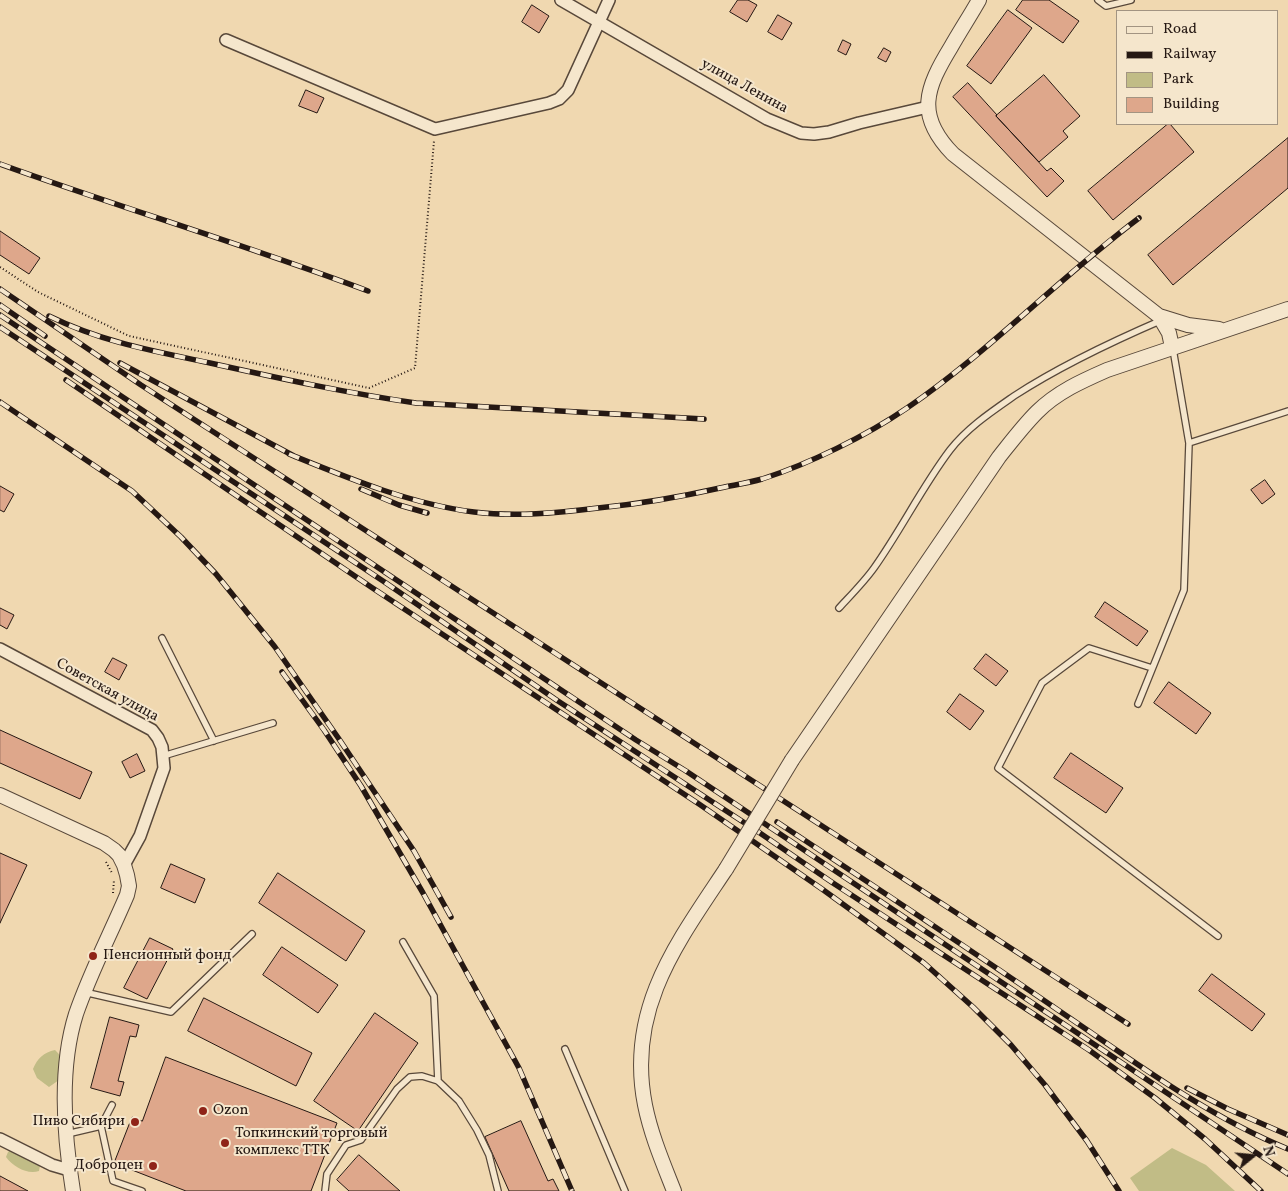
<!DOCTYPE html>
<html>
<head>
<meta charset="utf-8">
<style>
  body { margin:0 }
  #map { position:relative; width:1288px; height:1191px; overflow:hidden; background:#f0d8b0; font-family:Vollkorn,serif }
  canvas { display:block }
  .legend { position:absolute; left:1116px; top:10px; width:162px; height:115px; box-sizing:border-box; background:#f5e6cc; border:1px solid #a29482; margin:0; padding:6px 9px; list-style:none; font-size:15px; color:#251813 }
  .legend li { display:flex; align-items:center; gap:10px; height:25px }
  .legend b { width:25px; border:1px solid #a29482 }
  .north { position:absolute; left:1228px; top:1131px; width:50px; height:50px; -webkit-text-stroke:4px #f5e6cc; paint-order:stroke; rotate:73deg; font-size:14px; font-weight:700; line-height:20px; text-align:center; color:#251813 }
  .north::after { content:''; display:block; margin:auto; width:18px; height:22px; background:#251813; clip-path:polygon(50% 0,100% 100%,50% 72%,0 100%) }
</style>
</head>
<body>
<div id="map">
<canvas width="1288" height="1191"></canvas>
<ul class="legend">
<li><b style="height:6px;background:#f5e6cc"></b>Road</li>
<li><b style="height:6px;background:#251813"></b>Railway</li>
<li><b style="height:14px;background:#c1bc86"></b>Park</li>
<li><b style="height:14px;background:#dea78b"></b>Building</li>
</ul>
<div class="north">N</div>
</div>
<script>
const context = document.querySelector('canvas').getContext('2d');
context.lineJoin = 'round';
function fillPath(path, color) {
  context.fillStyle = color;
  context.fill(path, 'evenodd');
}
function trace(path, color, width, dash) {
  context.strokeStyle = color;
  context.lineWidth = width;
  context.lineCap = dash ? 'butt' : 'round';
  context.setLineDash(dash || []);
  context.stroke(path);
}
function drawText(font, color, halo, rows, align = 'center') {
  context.font = font + ' Vollkorn,serif';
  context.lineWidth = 4;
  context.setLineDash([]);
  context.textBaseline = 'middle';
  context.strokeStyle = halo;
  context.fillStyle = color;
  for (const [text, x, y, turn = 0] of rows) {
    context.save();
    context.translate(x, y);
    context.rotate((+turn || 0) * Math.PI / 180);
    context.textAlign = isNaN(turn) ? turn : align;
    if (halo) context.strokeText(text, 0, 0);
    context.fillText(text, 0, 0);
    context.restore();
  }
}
const green = new Path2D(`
  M55 1050C65 1059 62 1067 59 1080L49 1087 37 1078 33 1069C37 1059 44 1052 55 1050Z
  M1172 1148 1206 1165 1235 1191H1139L1130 1178Z
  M12 1149 40 1165 39 1171C28 1175 13 1167 6 1157L8 1152Z`);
const building = new Path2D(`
  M738 0H748L757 5 747 22 730 12Z
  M1023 0H1049L1079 21 1063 43 1016 10Z
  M532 5 549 16 539 33 522 22Z
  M1008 10 1032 28 991 84 967 66Z
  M778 15 792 23 782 40 768 32Z
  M843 40 851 44 846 55 838 51Z
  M884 48 891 52 886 62 878 58Z
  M1044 75 1080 116 1063 131 1068 137 1039 162 996 116Z
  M968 83 997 115 996 116 1047 171 1051 168 1064 181 1047 197 953 97Z
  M306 90 324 98 317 113 299 106Z
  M1168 124H1170L1194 152 1113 220 1088 191Z
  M1288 138V188L1173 285 1148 255Z
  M0 231 40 258 29 274 0 255Z
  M1265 480 1275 494 1262 504 1251 490Z
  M0 486 14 494 4 512 0 510Z
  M1105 602 1148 631 1137 646 1095 617Z
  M0 608 14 615 7 629 0 625Z
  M986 654 1008 671 996 686 974 669Z
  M113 658 127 665 119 680 105 672Z
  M1169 682 1211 713 1196 734 1154 703Z
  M960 694 984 711 970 730 947 712Z
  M0 730 92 772 80 799 0 763Z
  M1071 753 1123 788 1106 813 1054 778Z
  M137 754 145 771 130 778 122 762Z
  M0 853 27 865 0 923Z
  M171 864 205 879 195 903 161 888Z
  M278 873 365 931 346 961 259 903Z
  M150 938 173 949 147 999 124 988Z
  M282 947 338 985 318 1013 263 975Z
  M1212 974 1265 1014 1252 1031 1199 991Z
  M204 998 312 1053 296 1086 188 1031Z
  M375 1013 418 1043 358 1131 314 1101Z
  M110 1017 139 1025 136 1037 130 1036 118 1081 124 1082 120 1096 91 1088Z
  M166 1057 337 1123 311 1191H186L114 1163 132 1117 142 1121Z
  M521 1121 548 1181 553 1179 559 1191H509L485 1137Z
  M359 1155 400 1191H349L337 1180Z
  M0 1176 28 1191H0Z`);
const path = new Path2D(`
  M0 267 38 292 129 336 369 388 415 368 434 141
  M106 862 112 873
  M113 893 114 880`);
const service = new Path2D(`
  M1098 0 1106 6 1131 0
  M1173 349 1189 443 1288 411
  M839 608C851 595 864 582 874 568 901 530 922 487 950 450 967 428 991 412 1014 396 1060 366 1111 342 1162 320
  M162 638 214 741
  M1152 668 1089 648 1042 683 998 768 1218 936
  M1138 704 1184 590 1189 443
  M163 756 273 723
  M403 942 434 996 438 1081
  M84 992 171 1012 252 934
  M565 1049 625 1191
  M101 1126 113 1181 142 1191
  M67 1134 101 1126 112 1105
  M325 1191 327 1174 346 1145 361 1140 397 1089 410 1077 422 1076 438 1081 459 1101 477 1130 489 1155 498 1191`);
const minor = new Path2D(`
  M561 0 767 119 801 133 814 134 829 132 859 123 928 107
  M226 40 435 129 549 103 559 99 568 90 609 0
  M0 649 152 730 158 738 162 747 164 768 140 836 124 865
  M0 1139 52 1165 69 1170`);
const tertiary = new Path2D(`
  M979 0C970 16 960 31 951 47 926 88 915 115 953 154L1159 316 1169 333 1172 347
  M1159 316 1188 325 1219 329
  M792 760 999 457C1011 442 1023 426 1037 412 1057 392 1082 381 1107 370L1288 309
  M0 795 104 843 114 850 119 855 124 865 127 875 129 886 127 895C110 935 90 973 76 1014 59 1068 64 1136 73 1191
  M674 1191C663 1163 651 1135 645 1105 626 1009 677 943 726 869`);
const rail = new Path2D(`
  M0 164C122 208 246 245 368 291
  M0 289 141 385 1128 1024
  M0 305 45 336
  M0 315 636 740 686 771 1288 1174
  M49 316C102 342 153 351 210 363 278 378 346 393 416 403L704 419
  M0 327 386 583 558 701 757 831 833 883 1089 1050 1155 1098 1205 1139 1261 1191
  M120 363 294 456
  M66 380 371 587 699 804 822 889 924 963 973 1007 1011 1045 1045 1085 1087 1141 1119 1191
  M0 402 132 491 181 537 216 574 275 647 339 739 414 851 451 917
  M289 454C348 478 410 504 474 512 515 517 557 513 598 508 639 504 680 497 720 488 734 485 748 483 762 479 809 464 866 436 907 408 989 352 1059 278 1139 218
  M361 489 399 505 427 513
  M282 672 324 730 361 786 423 893 519 1068 572 1191
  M777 822C871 884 965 946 1058 1010 1132 1060 1205 1115 1288 1149
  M1187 1088 1228 1109 1288 1135`);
const tertiaryBridge = new Path2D(`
  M726 869 792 760`);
const markers = [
  [93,956,5,"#8f2418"],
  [203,1111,5,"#8f2418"],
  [135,1122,5,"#8f2418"],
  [225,1143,5,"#8f2418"],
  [153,1166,5,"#8f2418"]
];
const streetNames = [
  ["улица Ленина",744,87,29],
  ["Советская улица",107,691,29]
];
const poiNames = [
  ["Пенсионный фонд",103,956],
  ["Ozon",213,1111],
  ["Пиво Сибири",125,1122,"right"],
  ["Топкинский торговый",235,1134],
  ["комплекс ТТК",235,1151],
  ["Доброцен",143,1166,"right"]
];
fillPath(green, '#c1bc86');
fillPath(building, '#dea78b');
trace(building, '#251813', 1);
trace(service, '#58483a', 8);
trace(minor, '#58483a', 14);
trace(tertiary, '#58483a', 16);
trace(path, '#251813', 2, [1, 2.5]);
trace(service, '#f5e6cc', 5.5);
trace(minor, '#f5e6cc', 11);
trace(tertiary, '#f5e6cc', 14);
trace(rail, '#251813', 5.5);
trace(rail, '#f5e6cc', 4, [11]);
trace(tertiaryBridge, '#58483a', 16, []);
trace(tertiaryBridge, '#f5e6cc', 14);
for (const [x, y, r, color] of markers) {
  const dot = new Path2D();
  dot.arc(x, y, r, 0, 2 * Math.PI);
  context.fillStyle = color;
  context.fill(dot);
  trace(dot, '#f5e6cc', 2);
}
drawText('15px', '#251813', '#f5e6cc', streetNames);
drawText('15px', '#251813', '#f5e6cc', poiNames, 'left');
</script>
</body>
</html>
